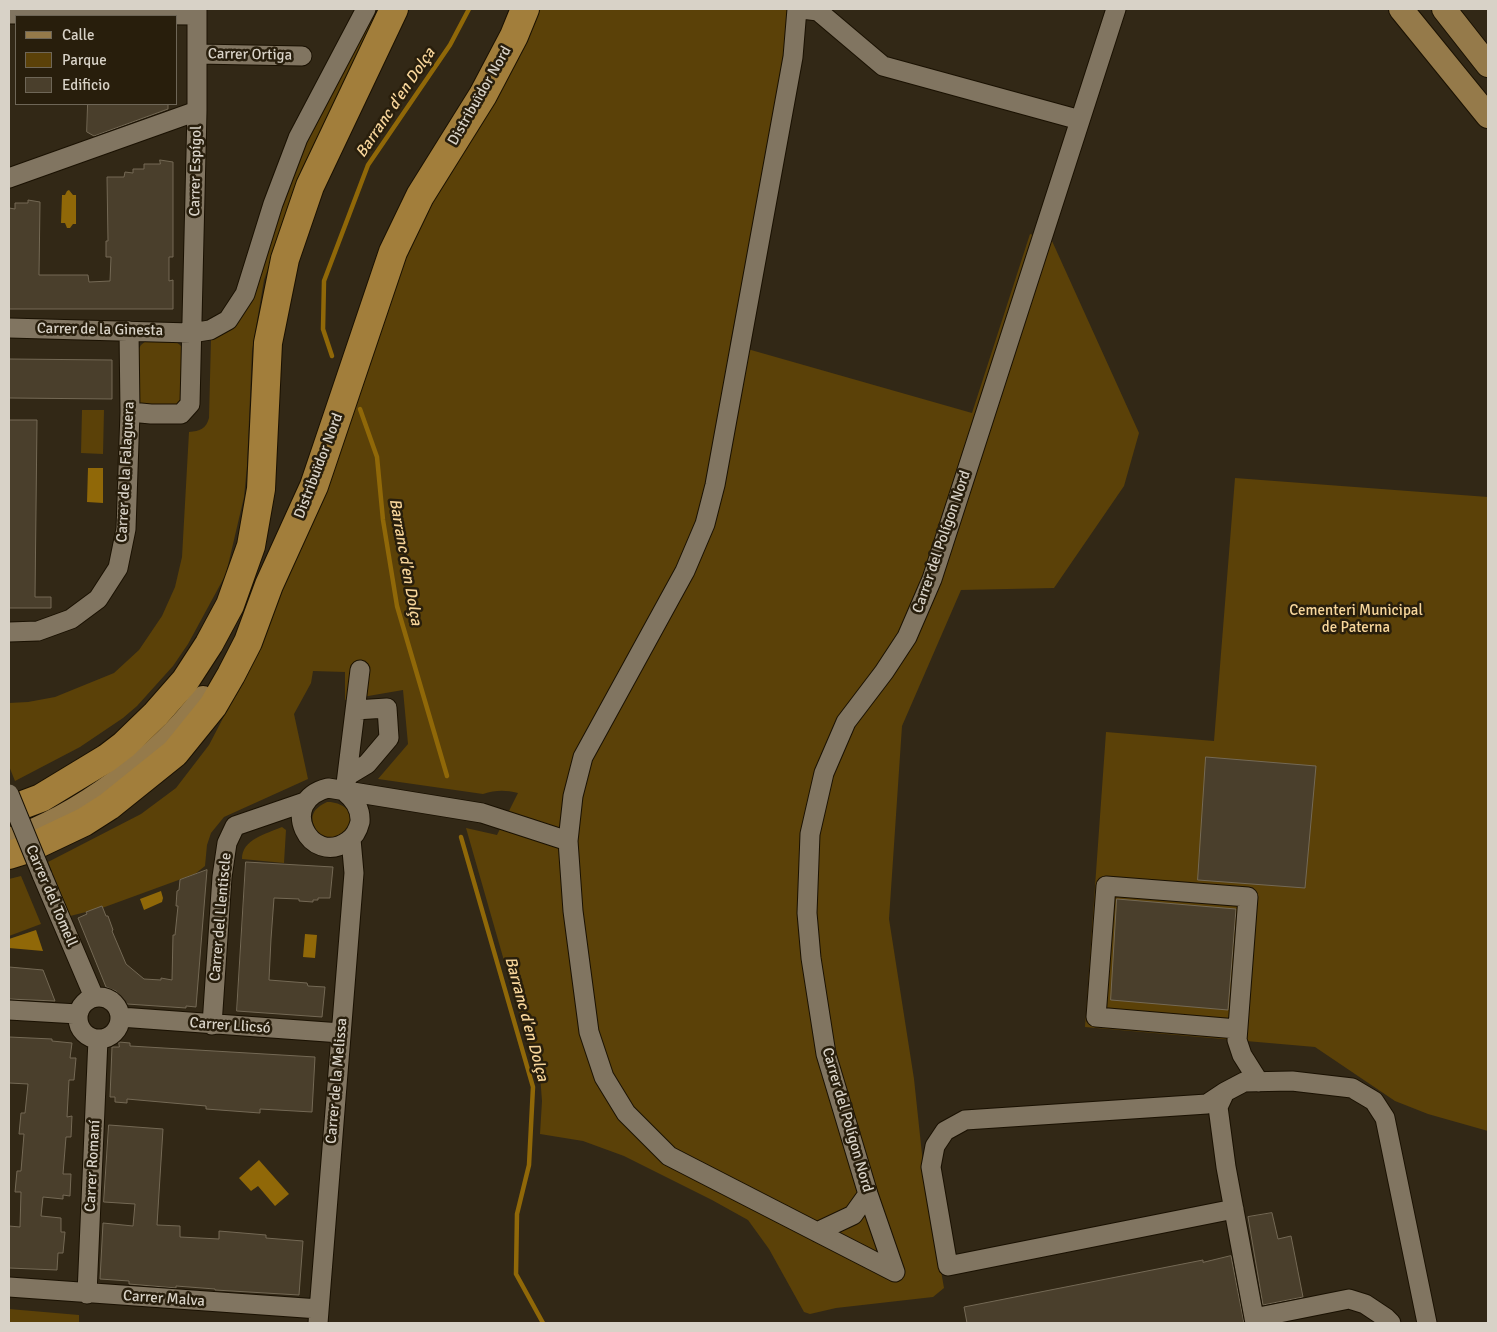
<!DOCTYPE html>
<html>
<head>
<meta charset="utf-8">
<style>
  body { margin:0 }
  #map { position:relative; width:1497px; height:1332px; overflow:hidden; background:#322816; font-family:Signika,sans-serif }
  canvas { display:block }
  .frame { position:absolute; inset:0; border:10px solid #d8d2c7; pointer-events:none }
  .legend { position:absolute; left:15px; top:15px; width:162px; height:90px; box-sizing:border-box; background:#281e0c; border:1px solid #6e6657; margin:0; padding:6px 9px; list-style:none; font-size:15px; color:#d8d2c7 }
  .legend li { display:flex; align-items:center; gap:10px; height:25px }
  .legend b { width:25px; border:1px solid #6e6657 }
</style>
</head>
<body>
<div id="map">
<canvas width="1497" height="1332"></canvas>
<div class="frame"></div>
<ul class="legend">
<li><b style="height:6px;background:#957a4a"></b>Calle</li>
<li><b style="height:14px;background:#5b4108"></b>Parque</li>
<li><b style="height:14px;background:#4a3f2c"></b>Edificio</li>
</ul>
</div>
<script>
const context = document.querySelector('canvas').getContext('2d');
context.lineJoin = 'round';
function fillPath(path, color) {
  context.fillStyle = color;
  context.fill(path, 'evenodd');
}
function trace(path, color, width, dash) {
  context.strokeStyle = color;
  context.lineWidth = width;
  context.lineCap = dash ? 'butt' : 'round';
  context.setLineDash(dash || []);
  context.stroke(path);
}
function drawText(font, color, halo, rows, align = 'center') {
  context.font = font + ' Signika,sans-serif';
  context.lineWidth = 5;
  context.setLineDash([]);
  context.textBaseline = 'middle';
  context.strokeStyle = halo;
  context.fillStyle = color;
  for (const [text, x, y, turn = 0] of rows) {
    context.save();
    context.translate(x, y);
    context.rotate((+turn || 0) * Math.PI / 180);
    context.textAlign = isNaN(turn) ? turn : align;
    if (halo) context.strokeText(text, 0, 0);
    context.fillText(text, 0, 0);
    context.restore();
  }
}
const green = new Path2D(`
  M372 9H377L339 107 281 232 264 280 252 351 247 466 244 497 226 574 188 644 173 666 137 706 123 718 80 747 15 781 9 766V703L28 702 55 697 114 673 139 650 162 616 175 587 182 557 189 432C200 431 206 429 209 418L211 339 226 329 313 125Z
  M536 9H788L787 26 773 131 730 344 972 413 1030 234 1052 241 1139 433 1124 486 1054 588 961 590 902 726 889 919 914 1079 924 1173 944 1288 933 1297 836 1308 810 1314 804 1312 769 1249 748 1220 712 1200 624 1156 583 1141 540 1134 542 1101 540 1075 515 999 466 828 497 835 518 793C505 790 496 790 483 794L378 779 408 744 403 690 345 700V672L313 671 311 683 294 714 308 779 224 817 211 833 207 845 205 866 195 874 102 908 70 916 48 862 141 814 176 788 209 745 245 676 401 269 421 221Z
  M147 340C160 340 176 336 183 349L181 406 140 404 137 400 138 350 141 345Z
  M82 410H104L103 454 81 453Z
  M1235 478 1488 497V1131L1428 1114 1395 1101 1315 1047 1085 1027 1106 732 1214 741Z
  M327 802C338 801 356 810 351 824 349 829 344 834 341 838H322C310 823 307 811 327 802Z
  M282 827 286 830 284 863 242 859C242 839 266 834 282 827Z
  M21 876 41 924 9 936V879Z
  M9 1309 79 1315V1323H9Z`);
const water = new Path2D(`
  M69 190 73 195H76V224H73L70 228H67L65 223H61L62 195H65L67 191Z
  M88 468H103V503L87 502Z
  M161 891 163 898 162 902 144 910 140 899Z
  M36 930 43 951 9 948V939Z
  M305 934 317 935 315 958 303 957Z
  M259 1160 289 1194 275 1206 258 1186 251 1191 239 1178Z`);
const stream = new Path2D(`
  M332 356 323 329 324 281 368 165 450 45 469 9
  M360 409 377 457 383 520 397 606 447 776
  M461 837 533 1087 529 1165 517 1214 516 1274 543 1323`);
const building = new Path2D(`
  M88 104H168V109L94 136 87 132Z
  M160 160 173 162V257H169V281L173 280V309H9V208L15 209V203H28V200L40 202 39 275H88L89 282 110 281 111 257H106V241H108L107 177H124L125 172 133 173V169H144V164H160Z
  M9 359 112 360V399L9 398Z
  M9 420H37L35 597H51V608H9Z
  M1206 757 1316 766 1305 888 1198 880Z
  M246 862 333 867 330 898H318V900H313V902L299 901V899L274 898 271 939 269 980 307 983 308 986 325 987 322 1017 237 1011Z
  M207 870 196 1007 186 1006V1008L127 1004 116 991 106 987 78 918 87 914 86 912 102 906 106 916H108L113 930 112 931 126 964 144 979 161 980V978L172 980 173 935H175L178 906H176L177 891 179 890 180 880Z
  M1117 899 1236 909 1228 1010 1111 1000Z
  M9 967 43 970 55 1001 9 999Z
  M9 1037 52 1039V1041L72 1043 70 1058H76L74 1080H69L67 1117 72 1116 71 1137H66L63 1174H71L70 1196 63 1195V1199L43 1197 41 1216 61 1218V1232H65L63 1253H58L57 1270 9 1268V1226L20 1227 21 1192H15L17 1171H21L24 1134H19L21 1113H25L28 1084 9 1083Z
  M119 1042 130 1043V1046L315 1057 312 1112 260 1109V1113L206 1109V1106L127 1099V1103L115 1102V1097H110L112 1047H119Z
  M109 1125 163 1129 157 1225 180 1226V1237L219 1239V1231L266 1235V1238L303 1241 299 1295 215 1290V1289L176 1286V1288L129 1284V1281L100 1279 103 1223 133 1226 135 1204 104 1202Z
  M1272 1213 1278 1239 1291 1236 1303 1297 1263 1305 1248 1217Z
  M1231 1256 1244 1323H967L964 1307 1203 1260V1262Z`);
const minor = new Path2D(`
  M797 9 793 57 715 485 705 524 685 571 583 757 573 796 568 841 573 911 589 1032 604 1077 626 1113 669 1156 895 1272
  M802 9 818 11 883 66 1080 120
  M9 14 197 15
  M198 54 302 56
  M9 178 197 111
  M9 328 191 333 210 330 228 320 245 294 273 204 298 138 366 9
  M130 412 151 414H181L190 404 197 111V9
  M9 632 38 631 71 619 98 599 118 568 126 529 130 412 129 331
  M347 776 367 764 389 738 387 708 355 710
  M345 792C355 800 361 809 360 822 358 830 354 837 348 841 310 868 276 801 328 788L482 813 568 841
  M345 792 360 670
  M42 875 94 997
  M78 1018a21 21 0 1 1 42 0a21 21 0 1 1-42 0Z
  M9 1010 78 1014
  M120 1017 341 1033
  M212 1025 222 877 227 843 235 826 305 802
  M1237 1029 1096 1017 1106 886 1248 897 1237 1040 1242 1055 1259 1082
  M1225 1092 1207 1104 965 1120 945 1131 935 1146 931 1167 948 1266 1234 1209
  M817 1232 853 1215 868 1194
  M895 1272 868 1194 826 1054 811 958 807 913 810 834 824 773 846 722 884 672 907 637 932 579 1116 9
  M9 1287 319 1309
  M87 1294 98 1039
  M1254 1318 1349 1299 1365 1304 1386 1318 1391 1323
  M318 1323 354 873 351 839
  M1255 1323 1226 1167 1218 1107 1225 1092 1244 1082 1292 1081 1352 1088 1374 1101 1385 1118 1427 1323`);
const major = new Path2D(`
  M1401 9 1488 116
  M1444 9 1488 65
  M9 840C76 818 162 756 203 698`);
const highway = new Path2D(`
  M9 810 41 798 107 758 124 745 156 714 185 681 209 644 230 605 251 546 261 489 268 343 285 259 310 186 394 9
  M9 855 25 850 84 822 109 806 175 753 213 706 231 675 248 642 269 585 314 486 393 252 420 196 483 95 514 36 525 9`);
const minorBridge = new Path2D(`
  M9 794 42 875`);
const streetNames = [
  ["Carrer Ortiga",250,55,1],
  ["Distribuïdor Nord",480,96,-60],
  ["Carrer Espígol",196,171,-89],
  ["Carrer de la Ginesta",100,330,1],
  ["Distribuïdor Nord",319,466,-69],
  ["Carrer de la Falaguera",126,472,-87],
  ["Carrer del Polígon Nord",942,542,-71],
  ["Carrer del Tomell",51,896,67],
  ["Carrer del Llentiscle",221,917,-85],
  ["Carrer Llicsó",230,1026,4],
  ["Carrer de la Melissa",337,1081,-85],
  ["Carrer del Polígon Nord",847,1120,74],
  ["Carrer Romaní",93,1166,-87],
  ["Carrer Malva",164,1299,4]
];
const parkNames = [
  ["Cementeri Municipal",1356,611],
  ["de Paterna",1356,628]
];
const waterNames = [
  ["Barranc d'en Dolça",396,103,-56],
  ["Barranc d'en Dolça",405,562,80],
  ["Barranc d'en Dolça",526,1019,75]
];
fillPath(green, '#5b4108');
fillPath(water, '#906808');
trace(stream, '#906808', 4.5);
fillPath(building, '#4a3f2c');
trace(building, '#746955', 1);
trace(minor, '#1a1102', 21);
trace(major, '#1a1102', 26);
trace(highway, '#1a1102', 30);
trace(minor, '#817561', 19);
trace(major, '#957a4a', 24);
trace(highway, '#a27e3b', 28);
trace(minorBridge, '#1a1102', 21, []);
trace(minorBridge, '#817561', 19);
drawText('15px', '#d8d2c7', '#281e0c', streetNames);
drawText('15px', '#f8d79c', '#281e0c', parkNames);
drawText('italic 16px', '#f7d59a', '#281e0c', waterNames);
</script>
</body>
</html>
